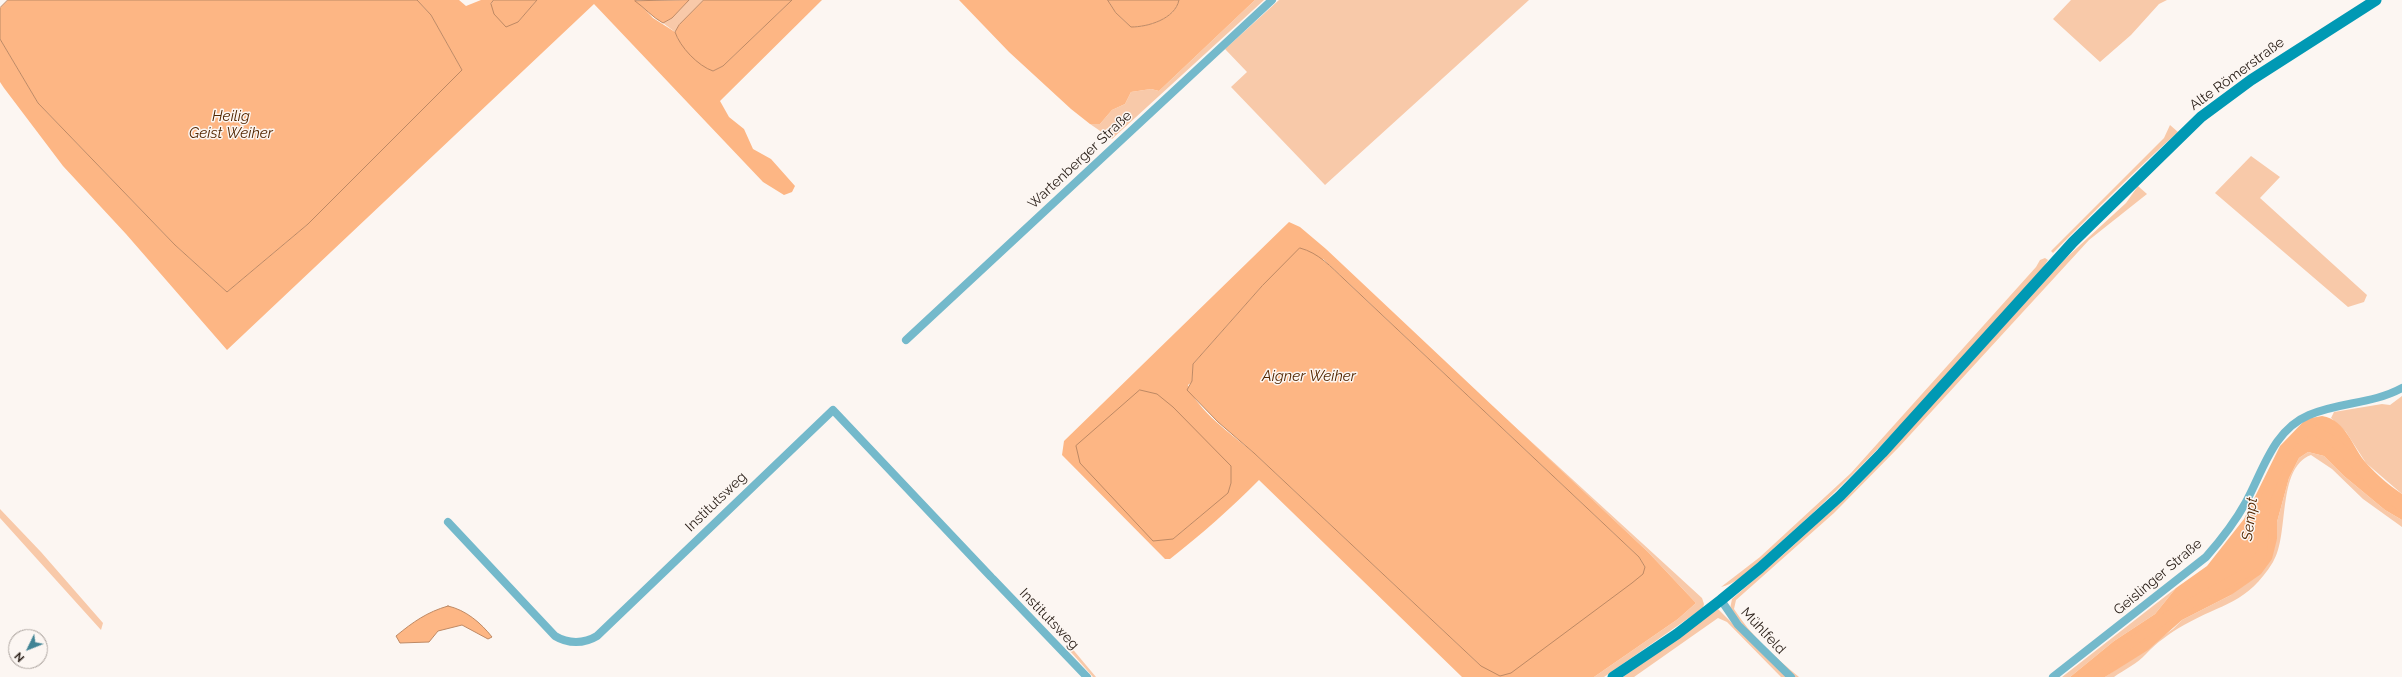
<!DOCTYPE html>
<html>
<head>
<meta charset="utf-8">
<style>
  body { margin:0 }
  #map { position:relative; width:2402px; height:677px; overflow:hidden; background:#fcf6f2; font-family:Raleway,sans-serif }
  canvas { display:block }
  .north { position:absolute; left:8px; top:629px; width:40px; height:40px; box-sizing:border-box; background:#fcf6f2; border:1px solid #a9a19c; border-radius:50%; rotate:227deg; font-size:11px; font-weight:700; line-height:16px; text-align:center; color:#2c211a }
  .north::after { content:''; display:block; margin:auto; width:14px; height:18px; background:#418495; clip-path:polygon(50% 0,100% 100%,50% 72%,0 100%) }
</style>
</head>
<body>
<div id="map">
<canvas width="2402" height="677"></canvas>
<div class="north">N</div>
</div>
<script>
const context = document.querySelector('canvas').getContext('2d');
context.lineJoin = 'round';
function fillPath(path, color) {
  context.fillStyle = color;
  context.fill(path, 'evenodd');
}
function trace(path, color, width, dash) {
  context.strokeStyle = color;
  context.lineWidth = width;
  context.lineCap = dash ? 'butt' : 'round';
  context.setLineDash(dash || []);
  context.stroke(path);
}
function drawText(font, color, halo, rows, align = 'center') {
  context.font = font + ' Raleway,sans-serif';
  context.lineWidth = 3;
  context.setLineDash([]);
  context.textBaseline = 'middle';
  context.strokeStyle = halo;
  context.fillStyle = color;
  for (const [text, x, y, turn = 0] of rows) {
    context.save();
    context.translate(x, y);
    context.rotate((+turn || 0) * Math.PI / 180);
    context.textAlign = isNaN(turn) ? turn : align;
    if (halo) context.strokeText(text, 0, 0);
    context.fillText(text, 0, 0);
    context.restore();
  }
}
const green = new Path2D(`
  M689 0H704L679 25 675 32 663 23 672 18Z
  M1255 0H1264L1112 139 1090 124H1100L1112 110 1125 104 1131 92 1151 89 1159 91Z
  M1279 0H1529L1325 185 1231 87 1247 72 1225 49Z
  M2071 0H2167L2159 4 2131 35 2100 62 2053 19Z
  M2170 125 2178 132C2135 170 2094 212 2053 253L2051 251 2164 138Z
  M2251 156 2280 177 2260 198 2367 295 2364 302 2348 307 2215 193Z
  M2138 186 2147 194 2089 240 1899 447 1834 513 1736 600 1734 609C1751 636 1775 657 1799 677H1794L1762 648 1730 609 1732 599 1784 554 1856 488 2066 258 2126 203Z
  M2045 258 2048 260 2043 268C1958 361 1878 457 1783 540 1765 556 1745 581 1721 587L1760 557 1851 473 2036 267 2040 260Z
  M2402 396V494L2366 463 2346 432 2331 418 2334 412 2382 404 2390 405Z
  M1489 403 1702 598 1704 604 1703 608 1604 677H1594L1678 619 1696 603 1648 552Z
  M2308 452 2324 456 2344 476 2385 510 2402 520V527L2363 499 2332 469 2311 455C2276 468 2290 535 2273 562 2247 604 2223 603 2184 625 2170 633 2156 643 2146 654 2138 663 2124 670 2114 677H2105L2173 629 2182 620 2231 595 2277 539V522L2289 478 2299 458Z
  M0 509 41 552 103 623 101 630 0 518Z
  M2176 588 2155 614 2114 641 2070 677H2062Z
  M1718 609 1786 677H1781L1727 622 1718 618 1634 677H1623Z
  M1070 646 1096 677H1093L1070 651Z`);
const forest = new Path2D(`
  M417 0H459L466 6 481 0H494L491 4 518 22 537 0H636L653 18 675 32 678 39 713 71 723 66 792 0H822L720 101 729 117 744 129 753 149 771 159 795 186 792 192 784 195 763 182 594 4 227 350 126 234 63 166 4 88 0 82V39L38 103 175 245 227 292 308 224 462 70 431 15Z
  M959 0H1108L1116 13 1131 27C1148 27 1175 19 1179 0H1255L1159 91 1151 89 1131 92 1125 104 1112 110 1100 124H1090L1071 109 1009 52Z
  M1289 222 1300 227 1326 249 1648 552 1696 603 1678 619 1594 677H1462L1259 480C1231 508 1202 534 1170 559H1165L1062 455 1064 441ZM1323 259 1639 557 1645 567 1481 666 1254 453C1233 435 1197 411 1188 385L1192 382 1193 364 1262 286ZM1231 483 1227 493 1173 539Z
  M2322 416C2347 420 2352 448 2367 464 2377 475 2390 486 2402 494V520L2385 510 2344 476 2324 456 2308 452 2299 458 2289 478 2277 522V539L2272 559 2261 574 2231 595 2182 620 2148 650 2105 677H2070L2114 641 2155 614 2176 588 2207 566 2244 519 2280 446 2306 419Z`);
const water = new Path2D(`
  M8 0H417L431 15 462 70 308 224 227 292 175 245 38 103 0 39V8Z
  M494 0H537L518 22 506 27 494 14 491 4Z
  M689 0 672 18 663 23C652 17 645 8 635 1Z
  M704 0H792L723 66 713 71C698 66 680 47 675 32L679 25Z
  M1108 0H1179C1175 19 1148 27 1131 27L1116 13Z
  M1300 248C1319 253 1331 267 1345 280L1639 557 1645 567 1643 574 1632 583 1511 673 1500 676 1481 666 1254 453 1218 422 1187 390 1192 381 1193 364 1262 286Z
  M1140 390 1157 394 1173 407 1231 466V483L1228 493 1173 539 1153 541 1080 463 1076 446Z
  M448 606C466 610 481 623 492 637L488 639 462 625 438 631 429 642 400 643 396 636C413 622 427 612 448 606Z`);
const canal = new Path2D(`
  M2083 677 2168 616 2246 573 2262 553 2266 498 2285 451 2297 437 2312 429 2335 442 2384 495 2402 506`);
const minor = new Path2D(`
  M906 340 1272 0
  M448 522 555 636C568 644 584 644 597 636L833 410 991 577
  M993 579 1087 677
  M1721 600 1738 625 1791 677
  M2053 677 2206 557C2221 540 2235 522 2246 502 2263 471 2273 430 2309 415 2339 402 2373 404 2402 388`);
const secondary = new Path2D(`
  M1613 677 1677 634 1721 600 1760 568 1840 496 1882 453 2073 242 2201 117 2251 80 2376 0`);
const streetNames = [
  ["Alte Römerstraße",2237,74,-36],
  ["Wartenberger Straße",1080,160,-43],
  ["Institutsweg",716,502,-44],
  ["Geislinger Straße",2158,577,-40],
  ["Institutsweg",1049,619,46],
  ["Mühlfeld",1763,631,47]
];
const waterNames = [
  ["Heilig",231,116],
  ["Geist Weiher",231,133],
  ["Aigner Weiher",1309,376],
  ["Sempt",2250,519,-83]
];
fillPath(green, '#f8c9a9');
fillPath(forest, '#fdb684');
fillPath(water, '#fdb684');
trace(water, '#be8964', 1);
trace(canal, '#fdb684', 10);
trace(minor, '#74b9cb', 8);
trace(secondary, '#0099b4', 11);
drawText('14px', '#2c211a', '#fcf6f2', streetNames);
drawText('italic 15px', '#522600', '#fcf6f2', waterNames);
</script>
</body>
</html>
